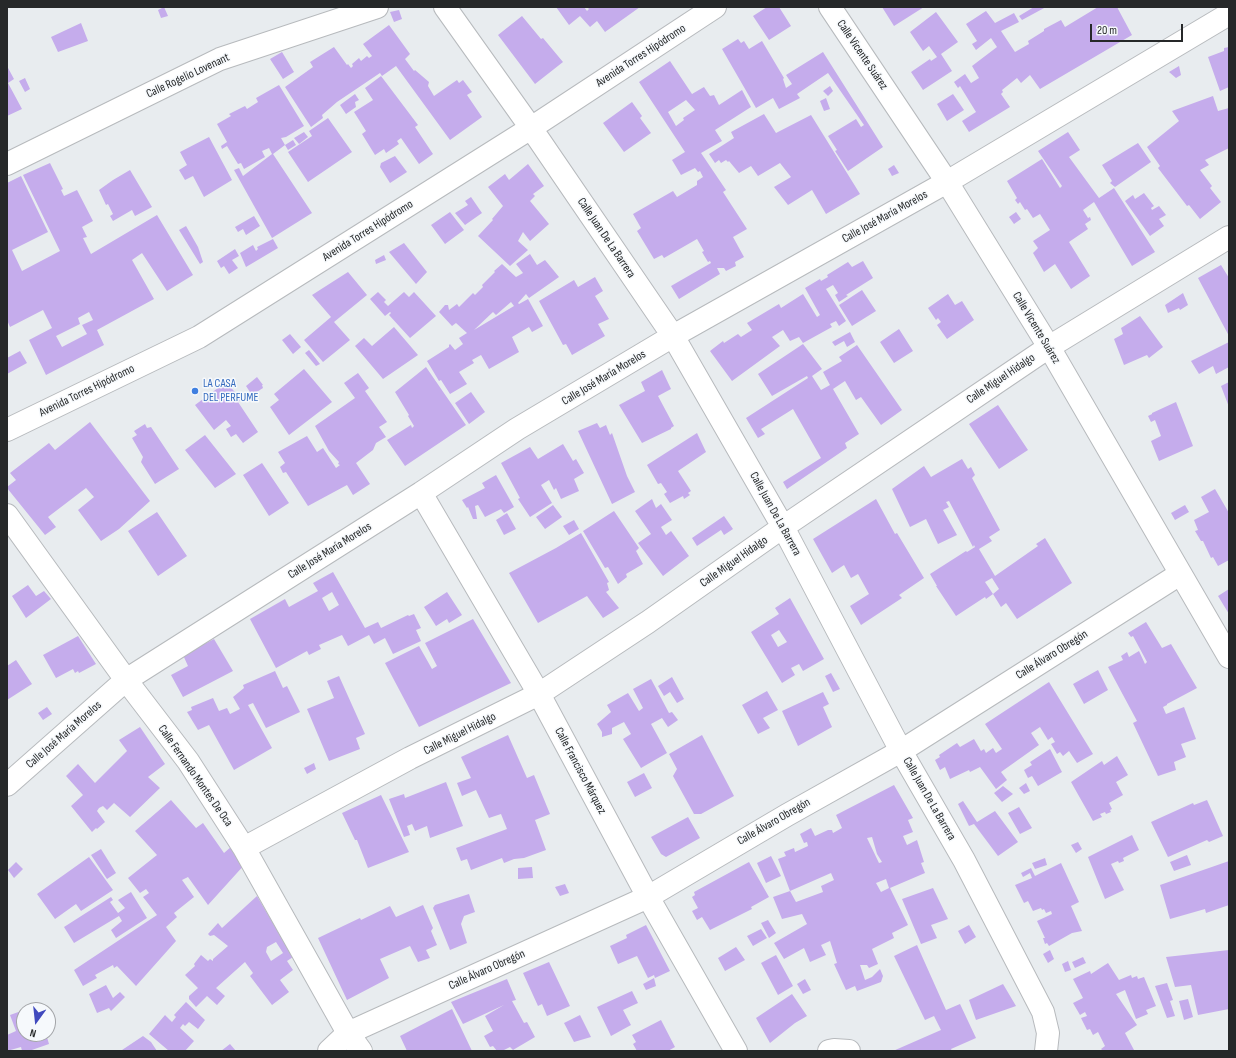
<!DOCTYPE html>
<html>
<head>
<meta charset="utf-8">
<style>
  body { margin:0 }
  #map { position:relative; width:1236px; height:1058px; overflow:hidden; background:#e8ecef; font-family:"Sofia Sans Condensed",sans-serif }
  canvas { display:block }
  .frame { position:absolute; inset:0; border:8px solid #262829; pointer-events:none }
  .north { position:absolute; left:16px; top:1002px; width:40px; height:40px; box-sizing:border-box; background:#f6f9fc; border:1px solid #a3a5a8; border-radius:50%; rotate:195deg; font-size:11px; font-weight:700; line-height:16px; text-align:center; color:#262829 }
  .north::after { content:''; display:block; margin:auto; width:14px; height:18px; background:#414abe; clip-path:polygon(50% 0,100% 100%,50% 72%,0 100%) }
  .scale { position:absolute; left:1090px; top:24px; width:93px; height:18px; box-sizing:border-box; border:2px solid #262829; border-top:0; padding-left:5px; font-size:12px; line-height:14px; white-space:nowrap; color:#262829; -webkit-text-stroke:3px #f6f9fc; paint-order:stroke }
</style>
</head>
<body>
<div id="map">
<canvas width="1236" height="1058"></canvas>
<div class="frame"></div>
<div class="north">N</div>
<div class="scale">20 m</div>
</div>
<script>
const context = document.querySelector('canvas').getContext('2d');
context.lineJoin = 'round';
function fillPath(path, color) {
  context.fillStyle = color;
  context.fill(path, 'evenodd');
}
function trace(path, color, width, dash) {
  context.strokeStyle = color;
  context.lineWidth = width;
  context.lineCap = dash ? 'butt' : 'round';
  context.setLineDash(dash || []);
  context.stroke(path);
}
function drawText(font, color, halo, rows, align = 'center') {
  context.font = font + ' "Sofia Sans Condensed",sans-serif';
  context.lineWidth = 3;
  context.setLineDash([]);
  context.textBaseline = 'middle';
  context.strokeStyle = halo;
  context.fillStyle = color;
  for (const [text, x, y, turn = 0] of rows) {
    context.save();
    context.translate(x, y);
    context.rotate((+turn || 0) * Math.PI / 180);
    context.textAlign = isNaN(turn) ? turn : align;
    if (halo) context.strokeText(text, 0, 0);
    context.fillText(text, 0, 0);
    context.restore();
  }
}
const building = new Path2D(`
  M164 7 168 16 161 18 158 10Z
  M556 7H584L587 11 589 9 587 7H640L605 32 597 21 590 27 580 16 569 25Z
  M767 7H779L791 26 769 40 753 16Z
  M882 7H924L894 26Z
  M1034 7H1046L1022 20 1019 16Z
  M1098 7H1117L1132 35 1040 89 1030 75 1021 83 1017 78 1002 90 1003 92 1001 94 1010 107 969 132 962 121 976 112 960 86 958 88 954 82 965 74 971 83 979 78 972 66 997 47 991 38 976 50 972 44 977 41 966 24 986 11 995 23 1014 13 1019 22 1001 31 1015 52 1029 44 1028 41 1044 31V29L1061 20 1065 27Z
  M399 10 402 19 394 22 390 12Z
  M936 12 958 42 941 54 952 71 923 90 911 72 930 59 931 61 937 57 929 46 923 51 910 32Z
  M522 16 541 39 543 38 563 62 535 84 498 35Z
  M81 23 88 41 58 52 51 37Z
  M389 25 410 54 405 59 414 71 415 70 429 82 428 86 434 96 457 80 459 83 463 80 472 92 467 95 482 117 450 140 396 66 382 76 380 73 337 102 322 115 323 118 311 127 285 87 313 67 310 62 334 47 347 65 348 64 351 68 353 66 352 64 359 58 361 61 367 56 369 58 372 56 363 44Z
  M738 39 741 43 744 41 749 49 762 41 784 78 783 79 786 88 792 84 786 75 823 52 883 147 848 171 835 151 837 150 828 136 856 119 861 127 864 125 828 73 797 94 800 98 779 109 773 98 756 108 722 49Z
  M1229 47V87L1220 91 1208 57 1224 51V48Z
  M282 52 294 72 283 79 270 59Z
  M670 61 692 94 704 87 710 96 714 95 719 105 742 90 751 107 715 130 722 141 701 153 726 190 723 192 747 229 733 237 744 257 735 262 736 266 726 271 724 268H717L720 274 679 299 671 286 711 263 710 261 708 262 702 252 704 251 697 239 664 258 662 255 654 259 637 231 641 228 633 214 673 191 677 197 697 185V181L703 177 700 171 698 172 695 168 681 175 672 160 685 152 639 82ZM686 100 695 110 683 118 684 120 676 126 668 112Z
  M7 66 14 79 8 83 22 109 7 116Z
  M1179 66 1181 75 1176 78 1169 72Z
  M381 76 418 125 415 127 433 154 419 164 401 138 397 141 399 144 386 153 384 149 375 155 362 134 366 131 354 112 373 100 365 88Z
  M25 78 30 89 25 92 19 81Z
  M279 85 304 126 286 137 281 138 285 145 273 154 312 213 272 238 234 170 239 168 243 176 272 154 269 148 262 151 265 157 244 169 241 163 238 164 227 146 222 149 221 146 227 142 217 124 231 116 229 114 245 106 247 109 258 102 256 98Z
  M830 86 833 91 828 96 823 91Z
  M355 94 359 100 355 102 356 107 346 114 340 105Z
  M953 94 964 110 947 121 937 104Z
  M1213 96 1218 111 1229 108V148L1205 160 1209 165 1200 170 1212 186 1210 188 1221 202 1200 219 1189 205 1187 206 1158 168 1160 166 1147 147 1179 121 1172 111Z
  M826 98 830 109 824 111 820 101Z
  M632 102 642 116 640 118 651 133 624 152 603 123Z
  M764 114 776 133 811 115 860 194 826 214 812 190 788 205 774 187 791 177 780 163 758 176 751 166 739 173 729 161 728 162 726 160 721 163 719 160 715 163 709 154 734 138 731 132Z
  M328 118 352 152 308 182 288 152 312 136 309 131Z
  M304 132 308 137 299 144 294 138Z
  M1068 132 1080 150 1069 157 1099 198 1114 188 1155 252 1132 266 1094 202 1083 210 1088 218 1090 217 1091 220 1085 224 1088 229 1069 242 1090 276 1071 289 1055 264 1044 272 1033 253 1038 248 1033 241 1050 230 1040 214 1033 218 1027 209 1025 210 1020 202 1018 204 1015 200 1017 198 1007 181 1042 159 1060 188 1062 186 1038 151Z
  M209 137 232 180 204 197 193 176 185 180 179 170 187 165 180 152Z
  M293 140 296 145 288 150 285 145Z
  M1138 143 1151 162 1115 187 1110 183 1112 181 1102 165Z
  M395 156 407 172 390 183 380 167 381 163Z
  M50 163 63 189 61 190 64 196 77 190 93 221 82 227 87 237 83 238 91 254 157 215 193 275 167 291 142 253 132 260 154 299 97 330 104 345 46 375 29 340 52 328 43 310 10 327 7 320V183L21 176 48 232 12 250 22 271 60 251 23 175ZM89 312 93 320 82 325 87 334 62 347 56 336 80 324 78 318Z
  M528 164 544 186 533 194 535 196 530 201 549 224 530 241 523 232 518 241 528 250 510 266 478 236 493 220 492 219 503 206 488 187 505 174 509 180Z
  M894 165 899 173 892 176 888 169Z
  M130 170 152 207 135 216 132 210 113 221 110 216 113 214 108 204 106 205 99 190 113 180Z
  M1144 193 1154 206 1151 208 1152 210 1159 206 1166 215 1159 219 1164 226 1150 236 1125 201 1133 195 1135 199Z
  M471 197 482 213 465 225 455 213 468 205 465 201Z
  M450 212 464 230 445 244 431 225Z
  M1016 212 1021 219 1014 224 1009 217Z
  M254 216 260 226 246 235 243 229 238 232 235 227Z
  M186 226 198 247 203 262 200 264 179 230Z
  M273 239 278 248 246 267 240 253 253 245 256 251 258 249 257 247Z
  M404 243 427 272 416 284 389 252Z
  M235 249 239 256 232 260 238 268 229 274 224 266 221 268 217 261Z
  M530 254 537 265 545 260 559 277 529 298 526 294 518 303 519 304 528 299 543 326 532 332 529 327 512 337 519 352 489 369 481 355 472 360 474 363 459 372 467 384 450 394 441 380 439 381 427 361 449 347V345L450 344 455 350 463 344 459 338 467 333 456 323 452 326 439 312 445 305H448L449 310 457 304 459 307 473 293 475 295 483 287 482 285 495 272 494 271 502 264 516 277 523 273 516 264ZM511 302 514 306 474 330 493 312 496 315Z
  M384 255 386 260 376 264 375 260Z
  M863 261 873 278 846 295 848 296 839 302 835 295 838 293 833 285 826 289 846 321 839 326 836 321 830 324 832 327 803 343 799 337 790 341 783 330 772 337 780 346 732 381 710 351 723 341 724 343 738 334 741 337 752 330 747 323 779 304 781 308 803 294 817 317 820 315 805 288 820 279 821 281 828 277 827 275 848 262 852 267Z
  M1221 265 1229 278V336L1198 278Z
  M348 272 367 295 334 322 350 340 323 362 304 340 331 317 312 295Z
  M595 277 603 291 595 296 609 319 598 324 605 336 572 355 566 344 563 345 539 301 574 280 578 287Z
  M862 290 876 311 852 326 839 305Z
  M378 292 386 300 384 302 388 306 404 292 409 297 414 292 436 316 410 338 389 315 391 313 390 312 385 316 370 299Z
  M1183 293 1188 305 1180 310 1179 308 1168 313 1165 305Z
  M948 294 955 305 962 301 974 320 947 339 937 325 941 322 938 318 936 320 928 308Z
  M1140 316 1163 347 1149 358 1147 355 1124 365 1114 339 1123 334 1121 328Z
  M394 327 418 355 383 379 355 346 364 338 372 346Z
  M899 329 913 351 894 363 880 342Z
  M850 332 855 342 847 347 844 341 835 346 832 342Z
  M290 334 301 347 293 354 282 340Z
  M1229 342V367L1216 374 1213 366 1199 374 1191 361Z
  M803 344 822 369 812 376 821 390 830 385 823 372 842 361 839 357 857 345 902 410 881 425 861 397 856 400 845 381 833 389 859 434 845 443 847 448 787 489 783 482 821 458 793 409 761 429 765 434 758 438 746 418 808 378 807 376 772 396 758 374Z
  M309 350 320 364 316 366 305 353Z
  M20 351 27 363 7 374V358Z
  M426 367 466 425 405 466 387 440 411 425 412 428 414 426 408 416 409 415 395 392Z
  M304 369 332 402 289 435 270 407 279 400 274 394Z
  M662 370 671 389 658 396 674 426 671 428V429L642 443 619 405 645 391 641 382Z
  M358 373 369 388 365 391 387 422 379 427 386 437 376 443 373 450 356 463 370 484 353 495 347 485 308 506 286 472 283 473 280 467 285 463 278 452 307 436 317 452 323 448 336 468 340 465 338 464 339 462 329 451 315 426 355 398 344 383Z
  M257 377 263 385H262L263 388 252 395 246 386Z
  M226 382 241 399 238 402 258 432 243 443 236 434 231 437 226 429 231 426 226 420 214 430 195 405Z
  M1229 382V407L1221 386Z
  M471 392 485 412 469 424 455 403Z
  M1176 402 1193 446 1159 461 1151 441 1161 436 1155 420 1151 422 1148 416 1152 414V413Z
  M998 405 1028 450 999 469 969 424Z
  M90 422 150 501 119 529 101 541 78 510 94 497 86 488 48 517 56 527 45 535 7 488V487L16 480 10 473 49 443 55 450Z
  M597 423 600 428 606 425 610 435 612 433 627 476 635 492 612 504 578 431Z
  M145 424 147 428 151 427 179 469 155 484 141 462 143 457 132 438 137 435 134 431Z
  M697 433 706 452 678 471 691 491 688 493 690 495 684 499 683 496 670 503 664 494 667 492 661 483 658 484 647 465Z
  M205 435 236 474 215 488 185 450Z
  M563 444 573 461 576 459 584 473 574 479 579 491 561 499 556 488 554 490 549 480 541 485 552 503 530 517 518 499 520 498 501 463 530 447 538 459Z
  M962 459 968 469 971 467 975 475 972 478 1000 530 989 537 992 541 979 549 995 576 1038 546 1036 544 1045 538 1072 583 1017 619 1006 603 1001 607 993 594 986 599 985 597 956 616 936 586H937L930 574 966 551 967 552 975 547 974 545 973 547 949 501 946 502 949 507 943 510 957 535 938 544 926 519 910 527 892 489 924 466 931 477ZM992 578 999 589 993 594 985 582Z
  M262 463 289 503 269 516 243 475Z
  M496 475 514 507 504 513 501 509 485 517 478 505 475 506 477 519H473L468 507 467 508 462 500 485 488 482 483Z
  M1215 489 1229 513V560L1218 566 1213 557 1211 558 1203 541H1201L1195 531 1198 530 1194 520 1209 512 1201 497Z
  M652 499 656 508 661 504 672 520 661 527 666 535 671 531 689 556 663 576 638 543 651 534 635 511Z
  M876 499 895 534 897 533 924 578 899 595 902 598 861 625 850 606 869 594 858 574 851 578 844 565 832 573 813 539Z
  M553 505 562 517 545 529 536 517Z
  M1185 505 1189 512 1175 520 1171 513Z
  M614 511 639 548 636 551 643 564 626 574 627 577 618 584 608 567 605 568 583 531Z
  M157 512 187 556 158 576 128 531Z
  M507 513 516 529 504 535 496 520Z
  M724 516 733 529 724 535 721 530 697 546 692 538Z
  M574 520 579 529 569 535 563 526Z
  M581 533 609 582 607 583 609 590 606 592 619 608 603 618 587 596 538 623 509 573 556 548Z
  M333 572 365 628 378 622 381 628 408 615 409 616 414 614 421 628 416 630 421 641 393 654 385 638 374 644 369 635 348 646 342 635 319 645 321 649 309 655 307 651 276 668 250 619 285 599 289 607 318 591 313 583ZM332 592 339 605 329 611 322 598Z
  M28 585 36 596 44 591 51 599 26 618 12 596Z
  M1229 589V614L1218 596Z
  M447 592 462 615 449 623 447 619 436 626 424 607Z
  M790 598 824 659 803 671 799 664 791 668 795 675 782 683 751 632 779 614 775 608ZM779 630 787 642 778 647 771 635Z
  M473 619 511 683 419 727 385 663 419 646 432 669 437 666 425 643Z
  M1146 622 1162 648 1171 644 1197 688 1167 704V705L1163 707 1166 714 1184 707 1196 739 1181 744 1186 757 1174 762 1176 770 1158 776 1133 723 1137 721 1108 667 1123 660 1121 656 1127 652 1129 657 1139 651 1145 664 1147 662 1133 636 1131 637 1128 633Z
  M78 636 96 664 79 673 78 671 75 673 73 669 56 678 43 655Z
  M214 639 233 671 183 697 171 675 188 666 183 655Z
  M16 660 32 684 7 700V666Z
  M1098 670 1108 690 1084 704 1073 684Z
  M275 671 283 688 287 686 300 712 266 728 253 703 248 705 272 748 234 770 209 725 198 730 187 712 192 710 191 707 213 698 219 711 227 708 230 714 240 709 233 697 244 688 243 685Z
  M831 673 840 689 833 692 825 676Z
  M339 676 365 734 356 738 360 749 329 761 307 709 334 698 327 681Z
  M672 677 684 699 677 703 670 692 664 696 658 686Z
  M651 679 669 713 672 712 678 720 668 727 662 718 651 724 667 753 641 768 623 739 631 734 624 722 612 728V734L602 737V732L597 724 611 712 607 705 628 693 639 711 643 708 633 689Z
  M1049 682 1093 754 1077 763 1069 751 1063 756 1060 752 1057 754 1051 744 1055 742 1052 737 1048 740 1040 727 1031 733 1039 745 1001 772 1007 780 996 789 980 767 970 772 969 770 950 779 945 767 940 770 935 760 940 757 939 755 957 743 960 747 974 739 981 751 984 749 986 753 993 748 996 753 1002 749 985 724Z
  M767 691 778 710 763 718 770 728 758 734 742 705Z
  M823 692 829 704 823 707 832 727 798 746 782 711Z
  M47 707 52 714 43 720 38 713Z
  M140 727 165 764 148 777 160 788 130 817 114 803 107 810 103 806 99 808 97 811 105 822 97 829 96 828 92 832 71 806 83 795 66 776 78 764 95 783 127 751 119 740Z
  M508 735 527 778 534 775 550 814 535 820 546 850 524 858 514 859 504 863 502 858 471 870 467 859 461 861 456 848 507 829 501 814 489 818 476 790 462 796 457 783 471 778 461 757Z
  M702 735 734 796 701 814H694L673 776 677 769 669 754Z
  M1050 749 1062 772 1038 786 1032 776 1028 778 1024 770 1032 765 1030 762Z
  M1117 756 1128 775 1116 782 1123 795 1109 803 1112 809 1110 810 1111 812 1106 814 1105 812 1100 814 1102 817 1093 821 1071 782 1102 761 1104 765Z
  M314 763 316 769 307 774 304 768Z
  M644 773 652 788 635 797 627 782Z
  M446 782 463 826 430 838 427 826 415 831 412 824 407 826 410 835 404 837 389 799 404 794 405 798Z
  M1026 783 1030 791 1024 794 1019 788Z
  M894 785 913 818 908 820 913 832 903 836 907 845 917 840 924 862 921 863 925 873 890 888 908 925 892 933 894 938 872 949 878 964 869 968 867 965H860L865 980 872 977 880 969 883 976 881 982 857 991 855 986 846 990 834 964 837 963 830 941 821 945 826 955 810 962 804 948 784 959 774 943 807 924 802 914 782 919 773 897 790 891 796 902 823 892 821 886 834 880 831 873 790 891 778 859 786 856 784 852 794 848 795 852 808 846 807 842 804 843 800 834 811 828 815 836 828 830H832L833 833 842 828 836 815ZM872 837 877 854 882 862 879 863 867 838ZM886 879 889 888 881 892 876 883Z
  M1003 786 1013 794 1002 802 994 793Z
  M381 795 409 852 368 868 357 840H355L342 813Z
  M171 800 196 828 203 823 224 853 232 846 246 863 208 905 188 877 182 880 194 897 174 913 177 917 166 927 176 941 136 986 117 966 114 968 113 965 95 975 97 978 83 986 74 970 157 915 143 897 149 893 146 889 140 893 128 878 157 855 135 831Z
  M1207 800 1223 836 1209 842 1207 840 1168 857 1151 822 1193 803 1194 805Z
  M963 801 977 822 995 811 1018 842 998 856 974 824 969 826 958 804Z
  M1019 807 1032 828 1020 834 1008 813Z
  M688 817 700 838 666 857 661 854 651 837Z
  M1132 835 1139 850 1123 858 1124 861 1119 863 1118 861 1111 864 1124 890 1105 899 1088 857Z
  M1078 842 1082 849 1076 853 1071 845Z
  M101 849 116 873 107 879 91 855Z
  M1187 855 1191 865 1174 871 1170 862Z
  M771 856 781 876 766 883 757 863Z
  M89 857 113 890 81 911 76 904 55 919 37 894Z
  M1045 858 1047 865 1035 869 1032 863Z
  M1229 861V905L1206 913 1205 909 1170 919 1160 885Z
  M16 862 23 869 14 878 8 870Z
  M749 862 769 897 751 907 752 909 710 930 702 917 697 920 692 911 698 908 692 897 695 895 694 892Z
  M1061 863 1079 902 1071 906 1082 931 1072 933 1049 946 1047 943 1045 944 1043 938H1045L1037 921 1052 914 1051 911 1046 913 1044 909 1042 910 1041 908 1033 911 1028 901 1024 903 1015 885 1032 878 1030 873 1023 877 1021 873 1031 868 1035 876Z
  M532 867 533 878 518 879V868Z
  M565 884 569 893 560 896 555 887Z
  M933 888 948 919 931 925 937 938 921 944 902 899Z
  M131 892 147 918 116 938 111 930 122 921 119 916 74 943 64 927 111 897 113 900 110 902 118 913 125 908 118 900Z
  M469 894 475 912 464 916 461 924 467 943 450 950 433 908 435 905Z
  M257 896 293 957 287 961 293 970 280 980 289 992 272 1005 250 976 253 973 245 962 216 988 225 996 217 1005 207 996 196 1007 189 999V996L198 988 185 975 195 966 194 964 201 955 208 961 210 959 213 961V959L228 946 214 935 210 936 208 934 218 923 222 928ZM276 942 283 953 271 961 266 952 267 947Z
  M423 905 433 928 431 931 437 945 426 950 430 958 418 962 410 946 380 959 389 978 347 1000 318 938 360 918 361 920 390 906 396 917Z
  M768 920 776 933 769 938 761 923Z
  M646 925 670 971 655 978 654 975 648 978 637 956 618 964 610 946 627 938 626 935Z
  M969 925 976 937 965 944 958 931Z
  M761 929 767 938 753 946 747 936Z
  M917 945 946 1010 960 1004 976 1038 951 1049 952 1051H893L941 1030 934 1016 925 1020 894 956Z
  M736 947 745 960 725 971 718 958Z
  M1050 950 1054 959 1048 963 1043 954Z
  M1229 950V1009L1198 1015 1191 985 1175 987 1166 957Z
  M776 955 793 986 778 995 761 963Z
  M1083 957 1086 963 1075 968 1072 962Z
  M1068 961 1071 970 1065 972 1062 964Z
  M549 962 570 1006 547 1016 542 1004 538 1006 523 973Z
  M1108 963 1119 980 1131 975 1132 978 1137 976 1138 979 1144 977 1156 1006 1146 1010 1148 1014 1136 1019 1125 990 1116 994 1137 1025 1125 1033 1134 1050 1133 1051H1100L1102 1050 1101 1049 1105 1046 1098 1032 1093 1035 1090 1029 1087 1030 1081 1018 1087 1016 1085 1012 1080 1015 1073 1003 1083 998 1073 979 1090 971 1091 974Z
  M654 978 656 986 646 990 643 984Z
  M507 979 516 1000 512 1001 524 1023 527 1022 535 1037 513 1050 510 1047 502 1051H497L493 1046 490 1047 484 1036 493 1031 485 1016 504 1005 463 1024 451 1002Z
  M805 979 811 990 803 994 797 984Z
  M1167 983 1173 1000 1170 1001 1175 1016 1167 1018 1155 986Z
  M1003 984 1016 1006 976 1020 969 1000Z
  M106 985 113 998 120 992 125 997 111 1011 109 1008 97 1013 89 994Z
  M632 991 638 1003 623 1010 631 1025 611 1036 597 1007Z
  M792 994 807 1016 795 1023 770 1043 756 1018Z
  M1188 999 1193 1017 1184 1020 1179 1001Z
  M186 1002 205 1020 198 1029 189 1022 185 1026 183 1024 180 1028 194 1041 185 1051H169L149 1034 165 1015 172 1022 176 1017 174 1015Z
  M452 1009 472 1051H407L400 1036Z
  M24 1010V1034H46L49 1044 29 1051H22L21 1047 7 1051V1035L16 1031 10 1015Z
  M580 1015 591 1037 574 1042 564 1023Z
  M661 1020 675 1047 668 1051H637L633 1044 636 1042 632 1035Z
  M143 1036 151 1042 157 1051H123L122 1050Z
  M230 1044 236 1051H221Z`);
const street = new Path2D(`
  M445 7 531 128 673 336 783 527 901 751 964 860 1043 1012 1048 1033 1046 1051
  M7 430 199 337 531 128 715 7
  M421 493 539 694 648 897 736 1051
  M7 515 126 680 188 761 244 848 348 1033 361 1051
  M7 785 126 680 421 493 517 429 673 336 947 182 1229 14
  M244 848 410 758 539 694 648 622 783 527 1049 347 1229 237
  M329 1051 348 1033 648 897 787 815 901 751 1180 574
  M829 1051 834 1050 849 1051`);
const secondary = new Path2D(`
  M830 7 947 182 1049 347 1229 657
  M7 164 220 59 377 7`);
const markers = [
  [195,391,4,"#3f7fe0"]
];
const streetNames = [
  ["Calle Vicente Suárez",862,55,56],
  ["Avenida Torres Hipódromo",641,56,-33],
  ["Calle Rogelio Lovenant",188,76,-25],
  ["Calle José María Morelos",885,217,-29],
  ["Avenida Torres Hipódromo",368,231,-32],
  ["Calle Juan De La Barrera",606,238,56],
  ["Calle Vicente Suárez",1036,328,59],
  ["Calle José María Morelos",604,378,-31],
  ["Calle Miguel Hidalgo",1001,379,-34],
  ["Avenida Torres Hipódromo",87,391,-26],
  ["Calle Juan De La Barrera",775,514,61],
  ["Calle José María Morelos",330,551,-32],
  ["Calle Miguel Hidalgo",734,562,-35],
  ["Calle Álvaro Obregón",1052,655,-32],
  ["Calle Miguel Hidalgo",460,734,-27],
  ["Calle José María Morelos",64,735,-41],
  ["Calle Francisco Márquez",580,771,62],
  ["Calle Fernando Montes De Oca",195,776,55],
  ["Calle Juan De La Barrera",929,799,60],
  ["Calle Álvaro Obregón",774,822,-30],
  ["Calle Álvaro Obregón",487,970,-24]
];
const shopNames = [
  ["LA CASA",203,384],
  ["DEL PERFUME",203,398]
];
fillPath(building, '#c5acec');
trace(street, '#b7babd', 24);
trace(secondary, '#b7babd', 24);
trace(street, '#fff', 22);
trace(secondary, '#fff', 22);
for (const [x, y, r, color] of markers) {
  const dot = new Path2D();
  dot.arc(x, y, r, 0, 2 * Math.PI);
  context.fillStyle = color;
  context.fill(dot);
  trace(dot, '#f6f9fc', 1.5);
}
drawText('12px', '#262829', '#f6f9fc', streetNames);
drawText('12px', '#366cbe', '#f6f9fc', shopNames, 'left');
</script>
</body>
</html>
